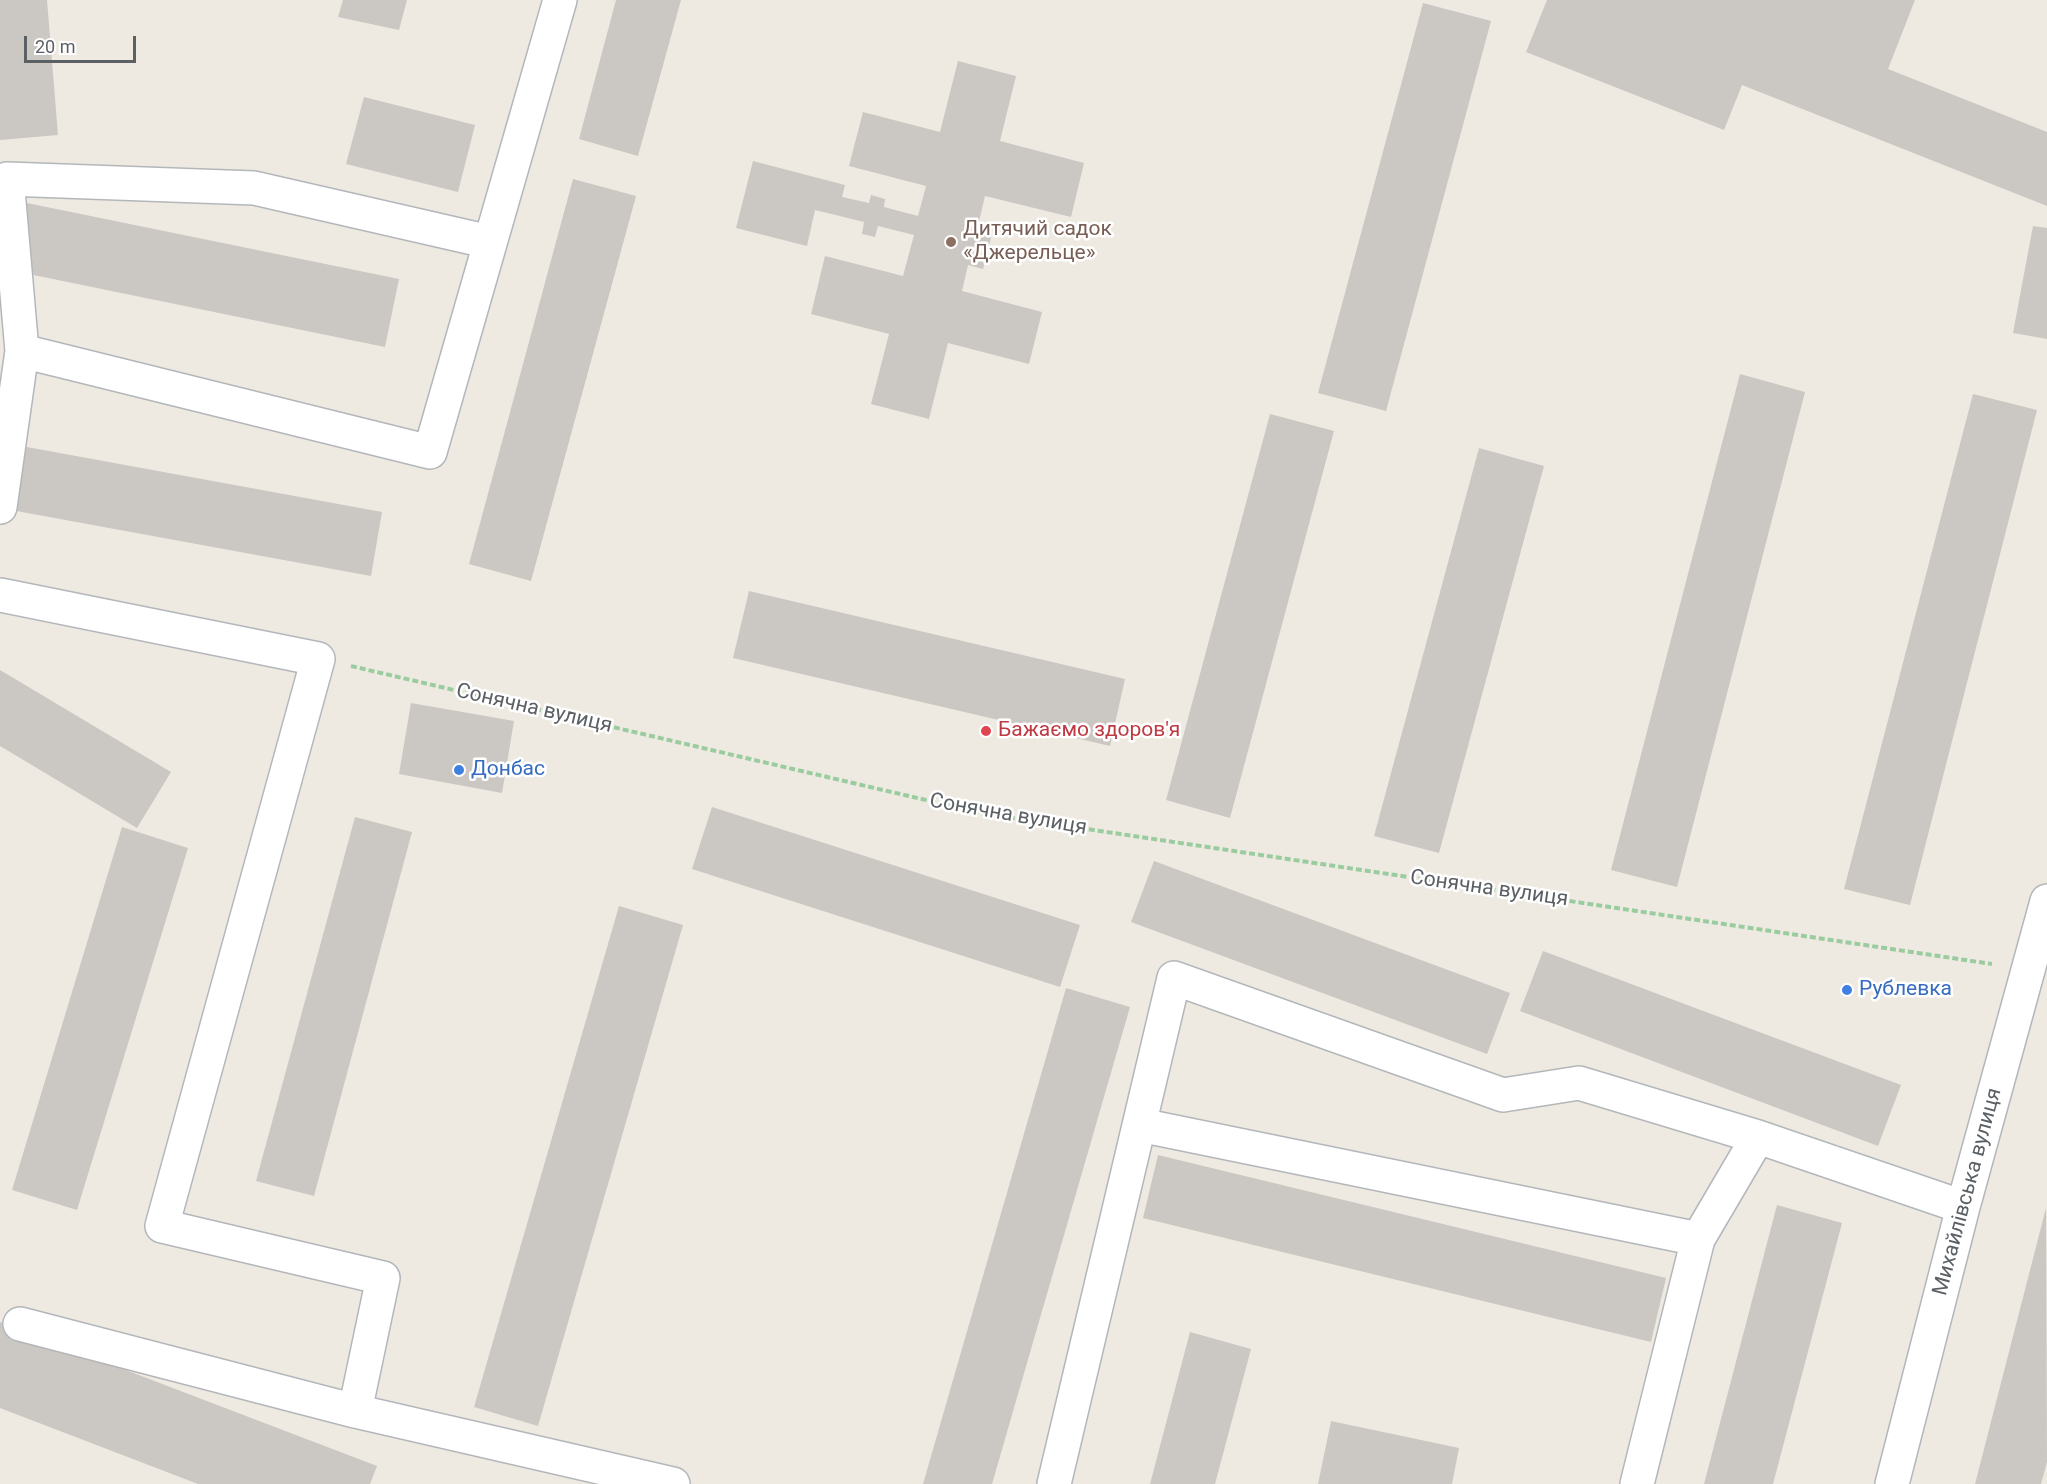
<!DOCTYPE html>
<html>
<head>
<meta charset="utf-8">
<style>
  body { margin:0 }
  #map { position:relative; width:2047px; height:1484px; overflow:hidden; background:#eeeae2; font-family:Roboto,sans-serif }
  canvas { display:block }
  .scale { position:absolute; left:24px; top:36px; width:112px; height:27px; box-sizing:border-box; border:3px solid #5b6064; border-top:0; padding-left:8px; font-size:18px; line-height:21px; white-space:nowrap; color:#5b6064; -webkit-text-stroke:4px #fff; paint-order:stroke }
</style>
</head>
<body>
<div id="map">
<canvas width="2047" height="1484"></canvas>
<div class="scale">20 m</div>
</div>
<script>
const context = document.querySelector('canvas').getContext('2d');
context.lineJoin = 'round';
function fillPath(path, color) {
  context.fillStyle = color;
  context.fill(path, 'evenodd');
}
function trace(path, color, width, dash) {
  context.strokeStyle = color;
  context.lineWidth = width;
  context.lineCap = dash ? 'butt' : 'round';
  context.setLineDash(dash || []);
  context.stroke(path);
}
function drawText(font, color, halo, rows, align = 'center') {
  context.font = font + ' Roboto,sans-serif';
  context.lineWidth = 5;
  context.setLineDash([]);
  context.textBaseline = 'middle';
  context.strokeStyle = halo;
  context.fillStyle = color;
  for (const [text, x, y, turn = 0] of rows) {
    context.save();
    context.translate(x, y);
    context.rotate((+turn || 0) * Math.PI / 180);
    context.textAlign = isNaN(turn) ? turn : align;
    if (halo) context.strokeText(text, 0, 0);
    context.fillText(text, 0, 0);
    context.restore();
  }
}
const building = new Path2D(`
  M0 0H47L58 135 0 140Z
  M343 0H407L399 30 338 17Z
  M616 0H681L638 156 579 139Z
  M1547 0H1915L1888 69 2047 132V206L1742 85 1724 130 1526 52Z
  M1423 3 1491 21 1386 411 1318 393Z
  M958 61 1016 76 1000 141 1084 163 1071 217 985 196 978 226 993 230 983 269 968 265 962 291 1042 312 1029 364 948 343 929 419 871 404 889 334 811 314 825 256 903 276 914 235 878 226 875 237 862 234 864 222 815 210 807 246 736 228 753 161 845 185 842 197 869 203 871 195 885 199 884 207 918 216 926 186 849 166 863 112 940 132Z
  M364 97 475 125 458 192 346 164Z
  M573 179 636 196 531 581 469 564Z
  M22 202 399 279 385 347 9 270Z
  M2033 226 2047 228V339L2013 333Z
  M1740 374 1805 392 1677 887 1611 870Z
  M1973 394 2037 410 1910 905 1844 889Z
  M1270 414 1334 431 1230 818 1166 800Z
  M5 443 382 512 371 576 0 508Z
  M1479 448 1544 466 1439 853 1374 836Z
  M749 591 1125 679 1110 746 733 658Z
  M0 670 171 772 137 828 0 746Z
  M411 703 514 721 502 793 399 774Z
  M712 807 1080 925 1060 987 692 869Z
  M355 817 412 832 314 1196 256 1181Z
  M122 827 188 848 77 1210 12 1190Z
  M1154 861 1510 993 1487 1054 1131 922Z
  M619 906 683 925 538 1426 474 1407Z
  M1543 951 1901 1085 1878 1146 1520 1011Z
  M1066 988 1130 1007 992 1484H923Z
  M1158 1155 1666 1278 1651 1342 1143 1218Z
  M1777 1205 1842 1223 1773 1484H1704Z
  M2046 1208 2047 1462 2041 1484H1975Z
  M0 1322 377 1466 370 1484H198L0 1408Z
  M1190 1332 1251 1349 1215 1484H1150Z
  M1331 1421 1459 1448 1452 1484H1318Z`);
const path = new Path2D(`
  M351 666 986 814 1992 964`);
const minor = new Path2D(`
  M22 351 7 179 254 188 490 242
  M0 507 22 351 430 452 560 0
  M0 595 318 659 162 1226 383 1278 355 1411
  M1758 1137 1963 1207
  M20 1324 355 1411 673 1484
  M1054 1484 1174 978 1503 1095 1579 1083 1758 1137 1698 1239 1140 1125
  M1637 1484 1698 1239
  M1892 1484 1963 1207 2047 901`);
const markers = [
  [951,242,6,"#8d6e63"],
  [986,731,6,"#e0444e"],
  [459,770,6,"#3f7fe0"],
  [1847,990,6,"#3f7fe0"]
];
const educationNames = [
  ["Дитячий садок",963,230],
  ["«Джерельце»",963,254]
];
const streetNames = [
  ["Сонячна вулиця",534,709,13],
  ["Сонячна вулиця",1008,815,10],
  ["Сонячна вулиця",1489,889,8],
  ["Михайлівська вулиця",1968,1192,-75]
];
const healthNames = [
  ["Бажаємо здоров'я",998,731]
];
const shopNames = [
  ["Донбас",471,770],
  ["Рублевка",1859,990]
];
fillPath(building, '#cbc7c2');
trace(minor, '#b3b7ba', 36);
trace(path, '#9acca0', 4, [6, 3]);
trace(minor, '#fff', 33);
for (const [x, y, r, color] of markers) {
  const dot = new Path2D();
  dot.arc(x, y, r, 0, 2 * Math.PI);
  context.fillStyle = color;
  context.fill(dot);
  trace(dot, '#fff', 2);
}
drawText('21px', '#785e54', '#fff', educationNames, 'left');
drawText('21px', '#5b6064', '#fff', streetNames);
drawText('21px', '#be3a42', '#fff', healthNames, 'left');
drawText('21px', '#366cbe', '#fff', shopNames, 'left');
</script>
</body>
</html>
